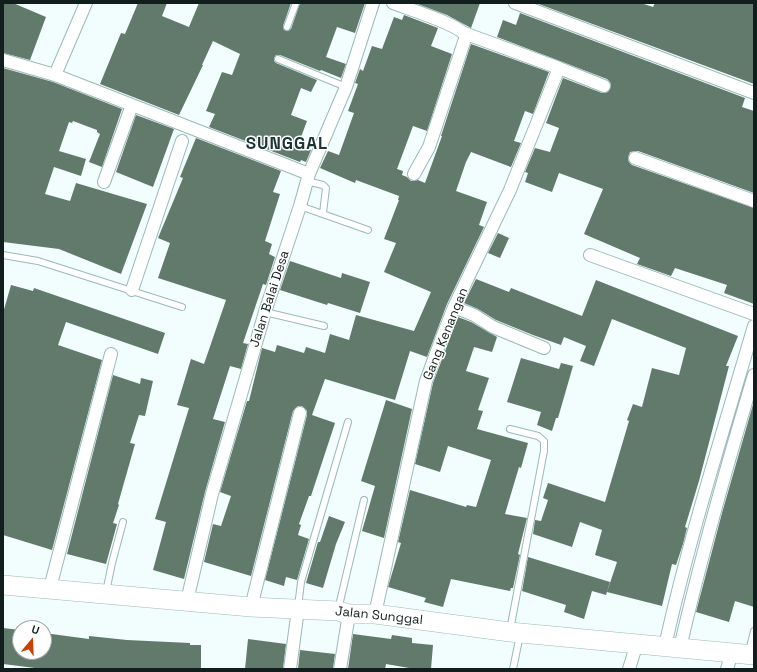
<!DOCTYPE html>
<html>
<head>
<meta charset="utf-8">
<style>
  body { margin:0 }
  #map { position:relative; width:757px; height:672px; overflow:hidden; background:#f1fefd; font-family:"Space Grotesk",sans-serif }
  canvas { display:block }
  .frame { position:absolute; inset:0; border:4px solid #121e1d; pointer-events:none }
  .north { position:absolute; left:12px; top:620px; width:40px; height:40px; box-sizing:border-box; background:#fff; border:1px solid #a0a5a5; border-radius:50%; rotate:19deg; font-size:11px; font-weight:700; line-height:16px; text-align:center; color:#121e1d }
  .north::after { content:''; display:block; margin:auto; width:14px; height:18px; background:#c84201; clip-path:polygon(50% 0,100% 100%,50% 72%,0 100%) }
</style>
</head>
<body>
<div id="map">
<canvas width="757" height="672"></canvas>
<div class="frame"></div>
<div class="north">U</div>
</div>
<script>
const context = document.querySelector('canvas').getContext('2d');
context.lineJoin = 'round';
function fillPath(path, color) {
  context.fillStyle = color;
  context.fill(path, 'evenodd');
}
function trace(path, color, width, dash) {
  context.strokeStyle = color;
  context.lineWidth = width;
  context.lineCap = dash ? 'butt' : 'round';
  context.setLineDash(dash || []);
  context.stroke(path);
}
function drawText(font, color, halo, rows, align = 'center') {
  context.font = font + ' "Space Grotesk",sans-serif';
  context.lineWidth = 3;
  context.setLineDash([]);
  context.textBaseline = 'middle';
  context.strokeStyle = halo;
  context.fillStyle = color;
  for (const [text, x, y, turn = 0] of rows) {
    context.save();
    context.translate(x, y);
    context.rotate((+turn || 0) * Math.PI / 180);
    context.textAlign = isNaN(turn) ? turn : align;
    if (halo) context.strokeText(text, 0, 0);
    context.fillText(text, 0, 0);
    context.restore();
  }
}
const building = new Path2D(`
  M3 3H13L46 17 30 60 3 53Z
  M138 3H167L162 16 189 27 199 3H291L283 26 284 30 287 31 291 29 300 3H365L355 33 337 27 326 57 346 64 341 78 321 70 320 71 280 55H276L274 58V61L276 63 317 80 311 92 301 88 291 115 307 121 298 145 311 150 306 162 301 160 300 162 209 127 215 114 206 111 222 72 232 75 240 54 213 41 202 65H203L179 115 100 84 121 33 125 34Z
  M415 3H480L471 28 447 15Z
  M536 3H641L653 7 655 3H754V84Z
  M520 13 745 98 742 107 754 111V193L638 151 630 152 628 159 629 162 632 165 754 208V304L724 293 727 285 675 268 671 276 637 264 640 258 584 234 603 189 559 173 552 192 525 182 528 173 525 172 535 148 550 152 559 128 546 123 563 78 602 93 608 92 611 85 610 82 607 79 497 37 503 20 516 25Z
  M404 15 438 28 431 46 452 54 427 131 413 126 397 169 403 171 402 175 407 177 411 181 418 180 425 183 442 136H441L471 44 549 72 533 114 525 111 514 141 521 143 511 167 471 152 466 162 456 191 487 202 479 225 484 227 447 304 427 357 410 351 395 400 325 379 312 415 335 423 311 496H309L299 524 301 525 298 535 309 539 297 580 286 577 284 586 265 580 307 415V411L302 406H298L293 411 251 576 204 562 213 524 221 526 231 496 220 492 247 401H249L262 348 275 352 277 345 304 353 306 347 325 353 330 334 349 340 356 315 414 331 431 292 384 272 396 243 384 239 399 200H398L399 196 356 180 355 183 320 168 328 151 339 155 354 113 348 111 358 84 355 83 360 69 363 71 372 46 382 49 394 17 402 20Z
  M3 68 53 82 122 109 102 167 89 162 100 134 97 132V130L73 121 72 123 69 122 59 151 86 159 81 176 54 167 45 194 70 201 76 183 147 204 121 274 59 249 3 242Z
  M136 115 174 129 153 187 116 172Z
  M196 138 281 171 273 192 280 194 265 241 272 244 269 254 275 257 266 285 263 284 243 343 248 344 241 369 230 366 213 419 225 422 205 492 184 579 153 570 166 522 155 519 189 408 177 405 191 359 204 364 226 300 158 278 170 243 158 238 183 178 180 177Z
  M498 233 509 238 500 258 488 253Z
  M290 261 341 278 342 273 370 282 360 313 328 303 327 305 280 290Z
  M476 279 509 292 511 288 582 316 596 280 738 336 726 366H729L699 481 685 527 687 528 683 544 676 565 672 564 662 606 607 592 617 562 595 555 602 530 580 522 572 547 533 534 535 520 541 521 548 500 543 498 548 483 605 502 629 421 627 420 633 404 642 407 652 368 679 375 686 348 612 319 594 366 580 361 586 346 564 337 561 345 533 335 496 320 478 309 464 303Z
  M11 285 33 291 34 288 165 333 158 354 66 322 58 345 102 360 52 550 3 535V313Z
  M458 317 471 322 497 337 492 352 474 347 466 371 489 378 478 410 483 411 477 429 528 443 521 468 519 467 505 514 527 518 518 554 520 555 513 588H511L510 591 451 579 443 607 424 602 426 598 388 587 401 543 398 542 410 490 466 507 467 505 476 507 491 460 448 446 440 472 415 464 433 383Z
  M521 358 559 369 561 363 573 366 558 418H556L552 431 537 425 541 412 507 402Z
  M113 375 140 384 141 378 153 381 145 416 139 415 130 443 135 444 118 504 119 505 113 523 117 524 106 564 67 554Z
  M386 400 412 409 384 538 362 531 375 486 361 481Z
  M754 401V607L735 601 729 622 696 612 722 513Z
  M329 516 345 522 336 544 323 588 306 583 318 542H320Z
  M528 557 610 582 606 595 592 591 584 619 564 612 566 605 522 591Z
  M3 628 20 630V652H44V633L89 639V636L127 640 190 643V645H201V669H43L3 664Z
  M353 634 391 639 392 635 412 638V643L433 645 431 669H409V668L386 664 385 669H348Z
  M248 639 286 644 283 669H245Z
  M300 650 335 654 333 669H298Z`);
const service = new Path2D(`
  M287 27 296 3
  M278 59 346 87
  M306 181 323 185 326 188 323 213
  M300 206 368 230
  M3 255 38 261 182 307
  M265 312 324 326
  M106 592 112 563 123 522
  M298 607 301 582 348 422
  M338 610 364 500
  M510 630 544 451V441L538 436 510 429
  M749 651 754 631
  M513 669 520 635`);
const minor = new Path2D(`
  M393 3C408 9 459 24 466 36L429 147 414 174
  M515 3 754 93
  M464 33 559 68 604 86
  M3 60 55 75 309 174
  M55 75 86 3
  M635 158 754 201
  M104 182 132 105
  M590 255 754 314
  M132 290 182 141
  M454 307 474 315 493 327 544 348
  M50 588 111 354
  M187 601 212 494 265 312 300 206 309 174 346 87 373 3
  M251 607 300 413
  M375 614 426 381 441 340 454 307 510 190 559 68
  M665 646C689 538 723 432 754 326
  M680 648C701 556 727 465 754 375
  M290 669 298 609
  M340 669 349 614
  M629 669 637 643
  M727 669 732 653`);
const primary = new Path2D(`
  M3 585 251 607 338 611 349 614H375L510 632 754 655`);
const streetNames = [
  ["Jalan Balai Desa",270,299,-72],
  ["Gang Kenangan",446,334,-68],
  ["Jalan Sunggal",379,616,6]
];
const districtNames = [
  ["SUNGGAL",287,144]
];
fillPath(building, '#627a6c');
trace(service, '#9abab7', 8);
trace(minor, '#9abab7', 14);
trace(primary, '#9abab7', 20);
trace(service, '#fff', 6);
trace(minor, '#fff', 12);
trace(primary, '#fff', 19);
drawText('13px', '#121e1d', '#fff', streetNames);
context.letterSpacing = '1px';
drawText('bold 17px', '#193534', '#fff', districtNames);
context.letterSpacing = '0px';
</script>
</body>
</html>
